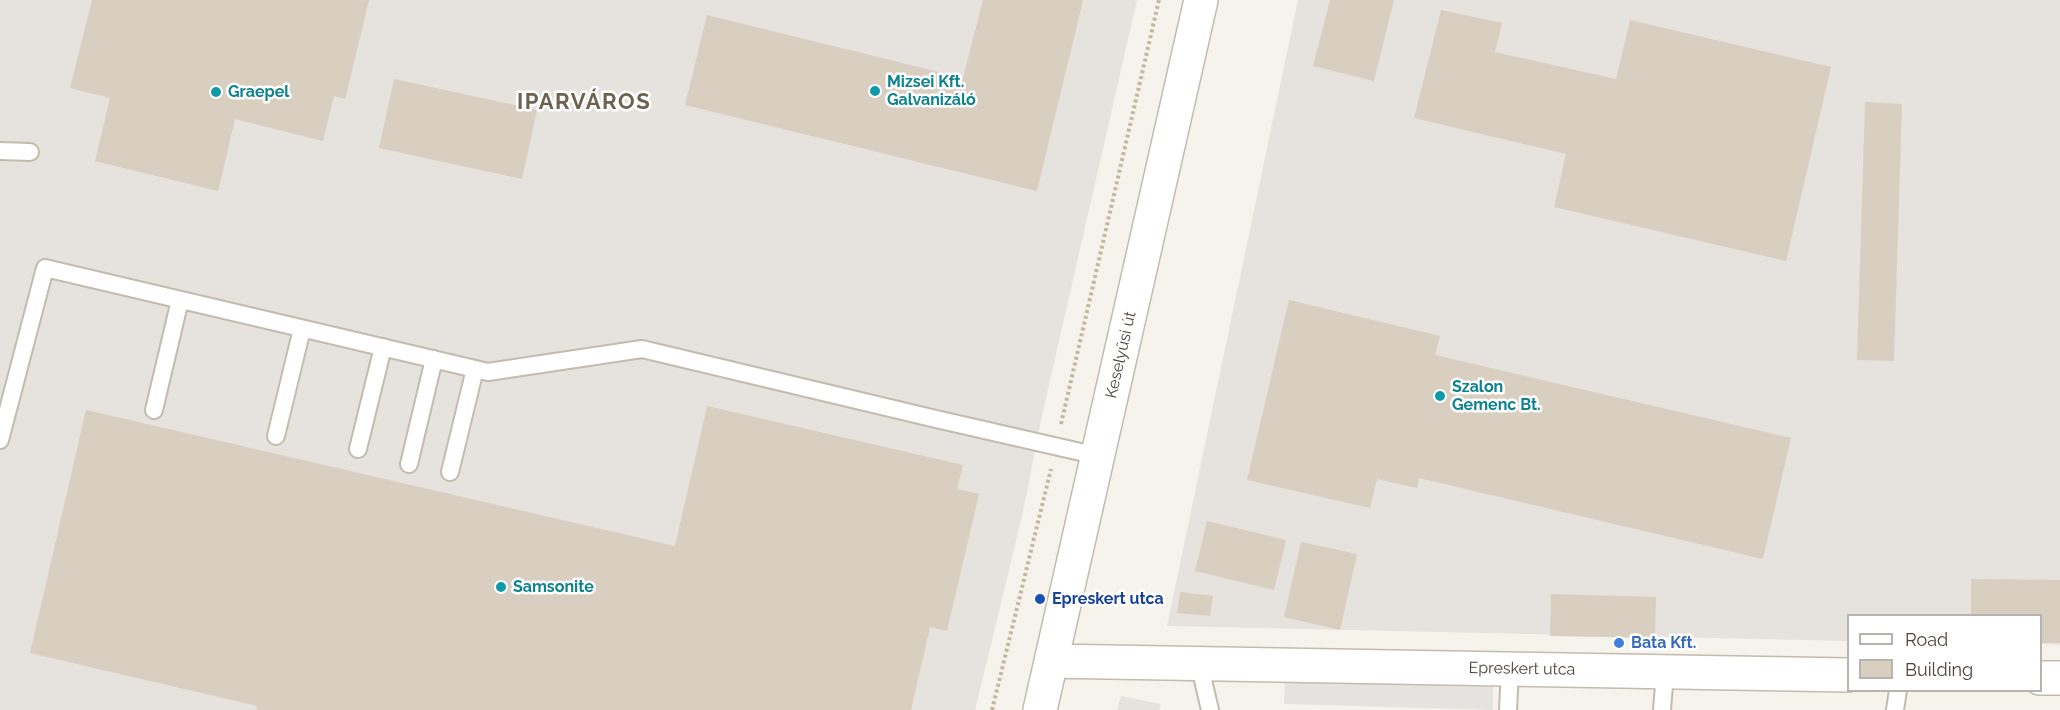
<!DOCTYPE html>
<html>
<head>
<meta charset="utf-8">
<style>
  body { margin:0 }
  #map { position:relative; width:2060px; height:710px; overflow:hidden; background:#f6f3ec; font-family:Raleway,sans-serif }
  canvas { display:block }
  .legend { position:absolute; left:1847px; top:614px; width:195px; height:78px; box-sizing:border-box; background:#fff; border:2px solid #b7b4b0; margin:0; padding:8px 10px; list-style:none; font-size:18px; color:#4b4439 }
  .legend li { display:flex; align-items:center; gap:12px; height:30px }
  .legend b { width:30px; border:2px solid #b7b4b0 }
</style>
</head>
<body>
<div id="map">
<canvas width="2060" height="710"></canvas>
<ul class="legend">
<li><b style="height:8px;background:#fff"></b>Road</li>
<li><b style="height:16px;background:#d8cfc1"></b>Building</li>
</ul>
</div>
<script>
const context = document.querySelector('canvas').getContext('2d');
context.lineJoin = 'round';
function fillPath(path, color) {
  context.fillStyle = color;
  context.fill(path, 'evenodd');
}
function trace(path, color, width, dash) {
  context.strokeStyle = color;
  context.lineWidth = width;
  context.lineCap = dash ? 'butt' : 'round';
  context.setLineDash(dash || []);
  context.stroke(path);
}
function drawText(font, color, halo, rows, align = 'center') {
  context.font = font + ' Raleway,sans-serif';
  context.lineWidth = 5;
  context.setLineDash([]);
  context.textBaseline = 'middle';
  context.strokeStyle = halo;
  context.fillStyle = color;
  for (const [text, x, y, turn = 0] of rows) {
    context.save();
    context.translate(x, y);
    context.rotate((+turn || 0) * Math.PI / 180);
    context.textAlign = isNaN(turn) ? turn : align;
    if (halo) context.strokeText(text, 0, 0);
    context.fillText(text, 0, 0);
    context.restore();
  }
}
const industrial = new Path2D(`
  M0 0H1137L1043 411 1023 512 975 710H0Z
  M1298 0H2060V645L2041 644 2040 616H1848V641L1167 626Z
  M1121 696 1161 704 1159 710H1117Z`);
const parking = new Path2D(`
  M1285 678 1493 685V710L1284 704Z`);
const building = new Path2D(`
  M92 0H369L345 99 334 96 323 141 235 119 218 191 95 161 110 98 70 88Z
  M983 0H1083L1037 191 685 105 707 15 963 78Z
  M1330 0H1394L1374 81 1313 66Z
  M1441 10 1502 23 1495 52 1616 79 1630 20 1831 67 1786 261 1554 207 1566 154 1414 118Z
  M394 79 537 110 522 179 379 148Z
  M1865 102 1902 104 1894 361 1857 360Z
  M1289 300 1440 336 1435 355 1791 438 1763 559 1419 478 1417 488 1377 479 1370 508 1247 480Z
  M707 406 963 465 957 489 979 494 947 631 930 627 911 710H256L257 706 30 653 86 410 675 546Z
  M1207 521 1286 540 1274 590 1195 571Z
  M1301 542 1357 554 1340 630 1284 617Z
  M1971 579 2060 580V643H2040V616H1971Z
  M1180 592 1213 596 1210 616 1177 613Z
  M1551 594 1656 597 1655 638 1550 636Z`);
const path = new Path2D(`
  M1061 424 1159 0
  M992 710 1051 469`);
const service = new Path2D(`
  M0 151 30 152
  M154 410 180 300
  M276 436 302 329
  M0 440 45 268 488 372 642 349 936 419 1098 456
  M358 449 383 347
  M409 464 434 359
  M450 472 475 369
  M1199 663 1210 710
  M1508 710 1510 669
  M1662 710 1665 672
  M1895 710 1898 690`);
const minor = new Path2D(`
  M1051 661 1848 675
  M2040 678H2060
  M1040 710 1201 0`);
const markers = [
  [875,91,6,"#0f9aa8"],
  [216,92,6,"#0f9aa8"],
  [1440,396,6,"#0f9aa8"],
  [501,587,6,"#0f9aa8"],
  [1040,599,6,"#1a4fb4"],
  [1619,643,6,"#3f7fe0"]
];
const cultureNames = [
  ["Mizsei Kft.",887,82],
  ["Galvanizáló",887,100],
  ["Graepel",228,92],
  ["Szalon",1452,387],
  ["Gemenc Bt.",1452,405],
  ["Samsonite",513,587]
];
const streetNames = [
  ["Keselyűsi út",1121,355,-77],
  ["Epreskert utca",1522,669,1]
];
const transitNames = [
  ["Epreskert utca",1052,599]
];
const shopNames = [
  ["Bata Kft.",1631,643]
];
const districtNames = [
  ["IPARVÁROS",584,102]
];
fillPath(industrial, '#e6e2dd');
fillPath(parking, '#e5e3e0');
fillPath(building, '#d8cfc1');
trace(service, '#c2bbae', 20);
trace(minor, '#c2bbae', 36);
trace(path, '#c4b79f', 4, [3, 3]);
trace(service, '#fff', 16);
trace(minor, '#fff', 33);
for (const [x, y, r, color] of markers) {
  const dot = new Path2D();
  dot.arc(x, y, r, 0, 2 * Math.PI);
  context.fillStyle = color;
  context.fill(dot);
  trace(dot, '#fff', 2);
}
drawText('bold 16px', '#0d838f', '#fff', cultureNames, 'left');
drawText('16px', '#4b4439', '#fff', streetNames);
drawText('bold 16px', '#164399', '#fff', transitNames, 'left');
drawText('bold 16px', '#366cbe', '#fff', shopNames, 'left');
context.letterSpacing = '1.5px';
drawText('bold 22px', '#6e6250', '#fff', districtNames);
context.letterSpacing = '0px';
</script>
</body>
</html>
